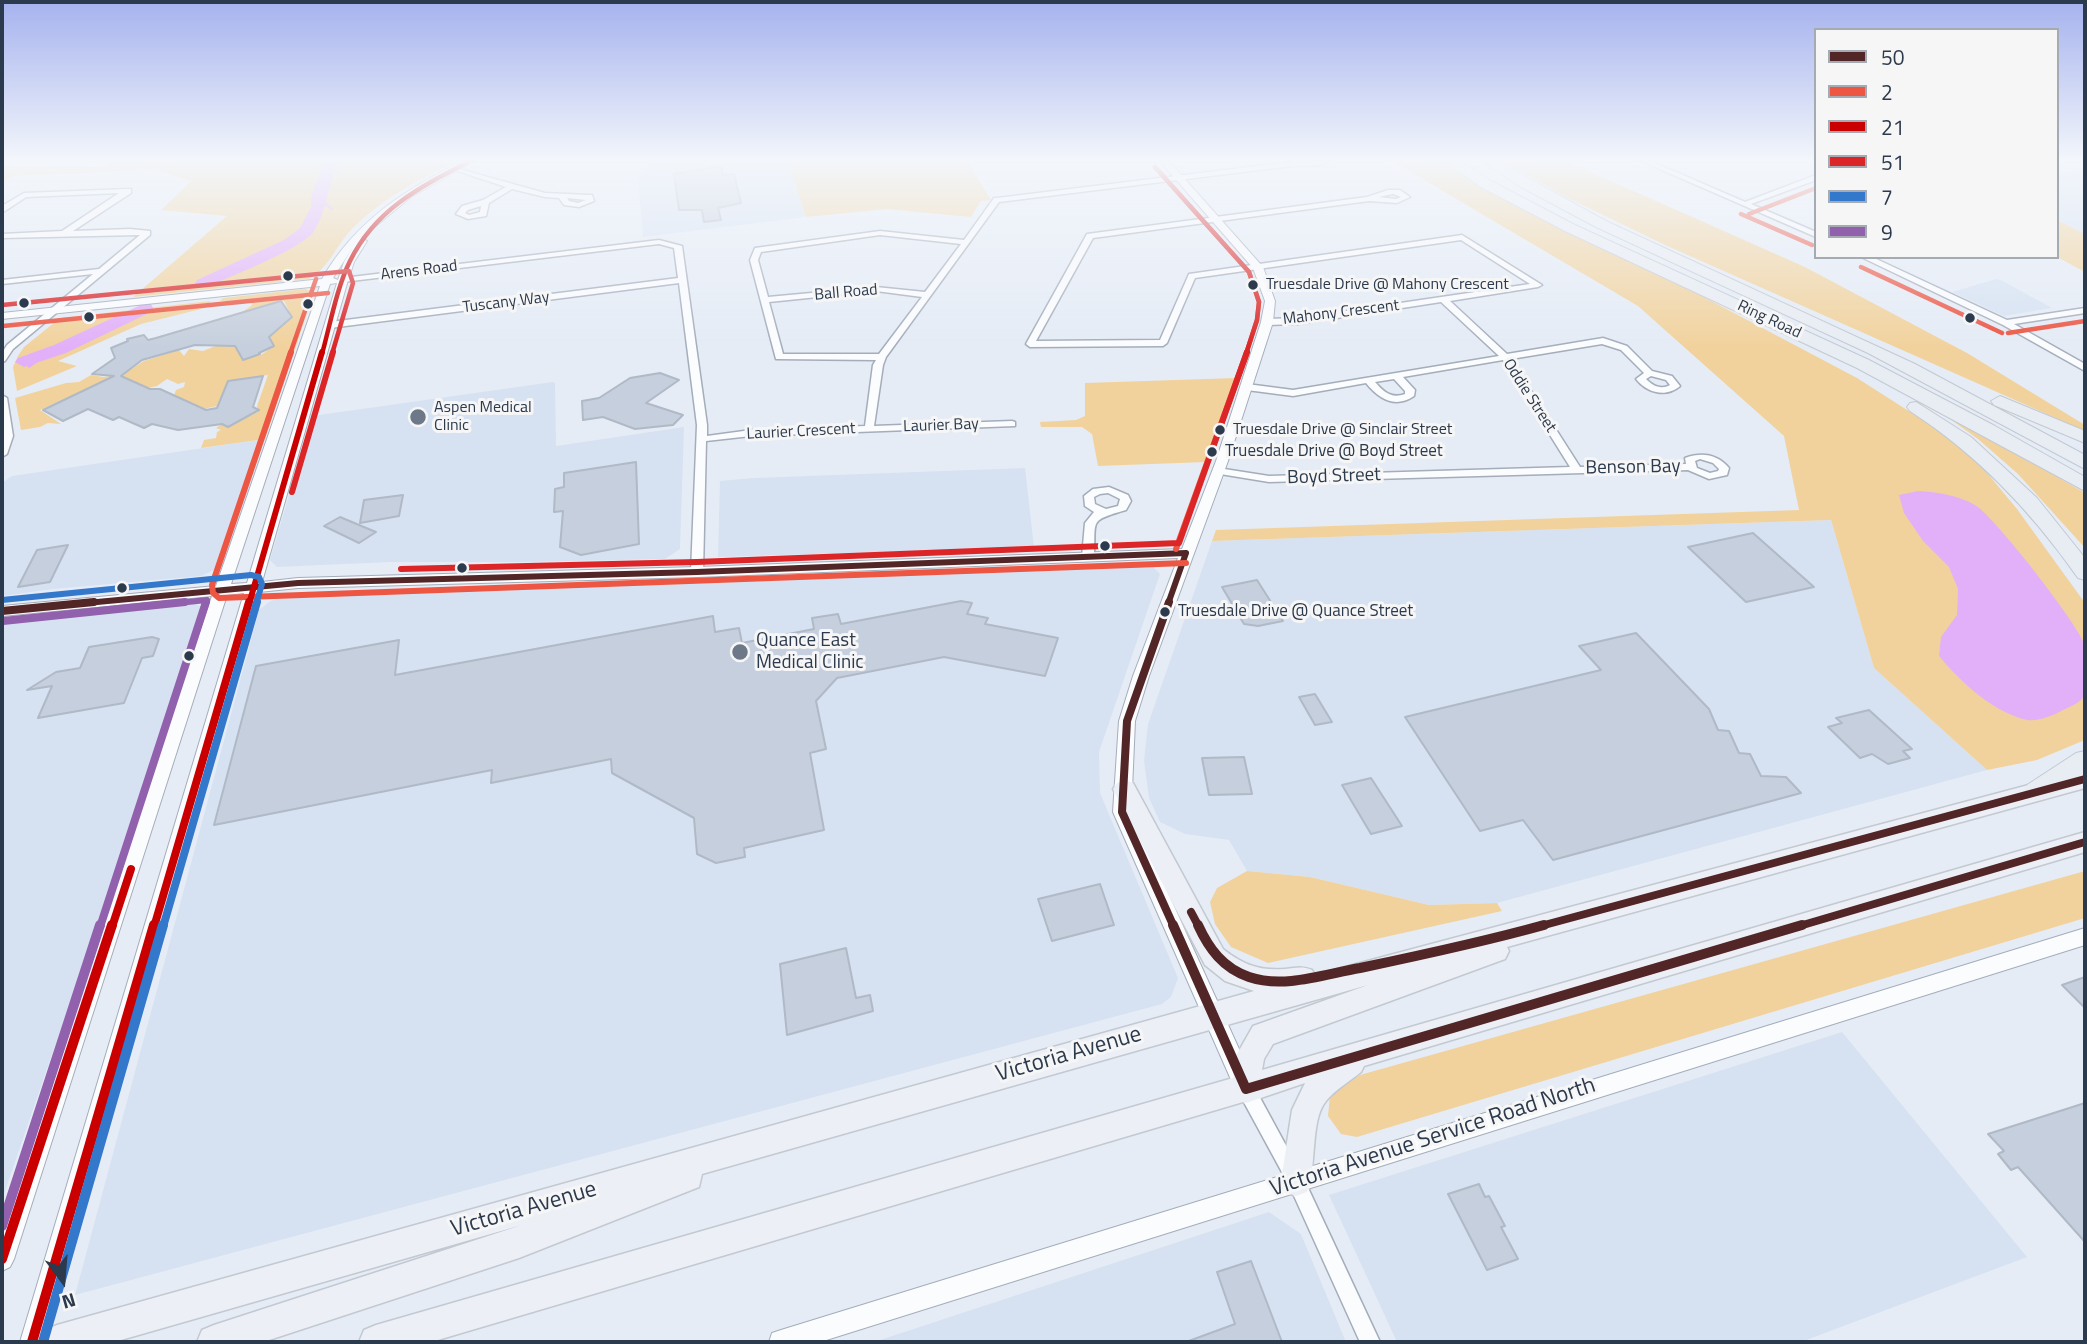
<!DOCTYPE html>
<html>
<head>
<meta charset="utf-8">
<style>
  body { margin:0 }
  #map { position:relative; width:2087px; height:1344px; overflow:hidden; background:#e5ecf6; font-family:"Titillium Web",sans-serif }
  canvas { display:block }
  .frame { position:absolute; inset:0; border:4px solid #2c3a4d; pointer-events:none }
  .legend { position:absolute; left:1814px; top:28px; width:245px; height:231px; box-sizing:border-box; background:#f6f6f6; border:2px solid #a5abb2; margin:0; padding:9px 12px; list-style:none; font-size:21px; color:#2c3a4d }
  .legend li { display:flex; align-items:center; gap:14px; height:35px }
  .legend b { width:35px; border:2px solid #a5abb2 }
  .north { position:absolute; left:28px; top:1246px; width:70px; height:70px; -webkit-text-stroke:5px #f6f6f6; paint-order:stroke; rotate:164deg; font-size:19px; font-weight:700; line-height:28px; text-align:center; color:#2c3a4d }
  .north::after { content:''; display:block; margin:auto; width:24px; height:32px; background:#2c3a4d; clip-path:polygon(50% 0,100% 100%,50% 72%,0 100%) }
</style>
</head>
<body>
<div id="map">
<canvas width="2087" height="1344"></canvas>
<div class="frame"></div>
<ul class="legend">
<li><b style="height:9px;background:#522626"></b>50</li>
<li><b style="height:9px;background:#ec5643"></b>2</li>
<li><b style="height:9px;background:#ca0000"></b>21</li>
<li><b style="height:9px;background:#db2526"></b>51</li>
<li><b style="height:9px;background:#3478cb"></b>7</li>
<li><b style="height:9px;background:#9161ad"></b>9</li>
</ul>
<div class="north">N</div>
</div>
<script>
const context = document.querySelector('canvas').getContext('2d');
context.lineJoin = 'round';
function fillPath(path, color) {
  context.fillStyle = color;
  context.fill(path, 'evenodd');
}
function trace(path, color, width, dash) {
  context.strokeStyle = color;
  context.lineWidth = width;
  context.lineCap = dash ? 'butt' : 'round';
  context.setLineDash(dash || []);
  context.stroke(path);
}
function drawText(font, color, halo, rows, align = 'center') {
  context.font = font + ' "Titillium Web",sans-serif';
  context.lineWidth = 6;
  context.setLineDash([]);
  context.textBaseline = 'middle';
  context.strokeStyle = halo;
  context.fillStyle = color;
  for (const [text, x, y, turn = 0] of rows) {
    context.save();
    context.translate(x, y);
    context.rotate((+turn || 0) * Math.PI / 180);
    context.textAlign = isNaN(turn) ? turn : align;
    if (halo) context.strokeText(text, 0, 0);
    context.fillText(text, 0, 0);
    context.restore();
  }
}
const built = new Path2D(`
  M651 160H787L806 217 643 237 638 178Z
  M2085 169V234L2057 220V173Z
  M1996 279 2001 280 2052 308 2004 316 1952 292Z
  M553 382 555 383 556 446 684 427 680 549 665 559 524 562H390L277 567 270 560 312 416Z
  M265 439 222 566 201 576 53 589 2 596V483L12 476Z
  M1025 468 1034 547 718 557 720 481 754 478Z
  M1831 520 1874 668 1987 770 1497 903 1429 905 1310 877 1247 871 1229 840 1185 834 1160 822 1149 798 1144 761 1148 724 1212 541Z
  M1140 564 1152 566 1160 574 1099 752 1100 793 1178 978 1171 997 1162 1004 75 1295 259 610 269 602 282 596Z
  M192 603 200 606 204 612 2 1200V619Z
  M1842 1032 2027 1257 1801 1342H1397L1329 1195Z
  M1269 1212 1301 1234 1346 1342H874Z`);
const green = new Path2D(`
  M112 160H462C423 177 386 196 355 226 338 241 329 269 309 279L133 297 227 216 161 210 191 181 155 170 14 176 2 182V166L101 167Z
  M787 160H967L991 200 981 201 971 217 887 209 806 217Z
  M1390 160H1440L1483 187 1558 228 1702 296 1857 378 1929 424 1978 462 2017 509 2085 603V740L2037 760 1987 770 1874 668 1831 520 1212 541 1216 530 1799 510 1784 436 1638 306Z
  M1500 160H1564L1805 267 1967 353 2085 425V431L1665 245 1564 196Z
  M2057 220 2085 234V272L2057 257Z
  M305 289 314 292 265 439 201 448 204 440 216 438 217 432 221 430 216 428 222 424 228 427 258 412 257 406 268 375 228 381 221 405 200 410 192 403 174 395 176 390 184 387 185 382 178 384 167 379 157 386 148 388 132 381 93 386 40 410 61 424 48 423 40 427 21 430 15 398 66 383 79 382 91 375 104 377 125 373 144 361 179 350 184 356 189 349 203 351 218 345 236 346 242 359 261 355 274 346 269 337 292 317 284 301 238 315 252 305 250 301H220L223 298Z
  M210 301 209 307 141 324 58 361 77 366 17 391 13 367 18 356 24 347 60 318Z
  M1236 378 1206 462 1098 466 1092 434 1082 427H1041L1040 422 1076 420 1085 416V383Z
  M1928 403 2085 493V548L2018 474 1978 439Z
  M1247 871 1310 877 1429 905 1497 903 1502 911 1268 963 1231 947 1215 924 1210 902 1217 888Z
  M2085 871V918L1357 1137 1341 1134 1328 1116 1330 1095 1360 1075Z`);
const water = new Path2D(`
  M1918 491C1938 492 1957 495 1975 505 1993 515 2080 626 2085 646 2087 660 2085 680 2085 695 2080 703 2072 706 2063 710 2054 715 2038 722 2027 720 1992 712 1961 682 1939 656L1941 637 1957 615 1958 589 1949 567 1923 541 1904 513 1899 495Z`);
const streamFar1 = new Path2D(`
  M325 164 330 162
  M327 170 337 173
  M318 197 332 209`);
const stream = new Path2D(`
  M29 366 46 354`);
const river = new Path2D(`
  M324 160H338C330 182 326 212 314 231 302 249 231 276 209 286H197L195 283 197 280 284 240 300 228 311 207V197Z
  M145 303 151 304 153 308 151 312 66 353 24 367 15 362 18 358 54 345Z`);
const building = new Path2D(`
  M721 166 723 175 734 174 741 203 718 208 721 220 704 222 702 210H679L674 174Z
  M281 301 292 317 269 337 274 346 259 353 260 354 243 360 235 346 195 345 142 360 121 376 150 389H160L206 410 217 408 228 381 263 376 253 407 259 410 228 427 222 424 178 430 152 424 144 428 119 417 113 420 88 409 63 421 43 410 114 376 92 374 115 358 111 348 128 341 127 339 144 335 148 340 156 338Z
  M660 373 679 380 646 403 683 415 673 425 635 429 603 417 583 420 582 401 599 398 630 378Z
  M636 462 639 544 581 555 560 547 563 511 554 512 555 489 564 487V473Z
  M403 495 399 516 360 523 364 500Z
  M340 517 359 525 376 532 359 543 324 526Z
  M1753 533 1814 587 1746 602 1688 547Z
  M68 545 50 582 18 587 37 550Z
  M1257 580 1283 621 1258 626 1244 624 1222 587Z
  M961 601 972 603 967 614 988 618 985 624 1058 638 1045 676 944 657 837 678 816 701 826 749 810 753 824 830 744 848 745 857 716 863 697 854 694 818 612 773 611 759 491 783 492 770 214 825 256 666 399 640 395 675 713 616 715 632 739 628 742 643 814 629 812 618 838 614 841 624Z
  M1636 633 1709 709 1718 730 1729 731 1739 753 1750 754 1761 776 1786 777 1801 793 1553 860 1523 820 1480 831 1405 717 1601 670 1579 646Z
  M152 637 159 639 153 656 142 658 124 703 38 718 52 686 27 690 56 672 80 668 89 647Z
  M1315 694 1332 722 1315 725 1299 697Z
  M1869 710 1912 749 1903 751 1910 758 1888 764 1872 754 1860 758 1828 727 1842 723 1836 718Z
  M1244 757 1252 794 1209 795 1202 758Z
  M1371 778 1402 826 1371 834 1342 785Z
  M1100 884 1114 925 1052 941 1038 899Z
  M846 948 856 998 870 995 873 1011 787 1035 780 964Z
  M2085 977V1008L2062 985Z
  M2085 1103V1242L2018 1167 2011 1170 1998 1154 2004 1151 1988 1134Z
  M1479 1184 1485 1197 1489 1196 1505 1226 1501 1227 1518 1259 1487 1270 1448 1194Z
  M1251 1261 1282 1342H1186L1235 1324 1217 1272Z`);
const minor = new Path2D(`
  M1292 160H1299L1298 162 1330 160 1323 165 1292 166 999 202 886 357 883 365 874 426 1012 421 1015 422V426L751 436 706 441 703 572 697 576 691 572 697 425 679 283 330 328 326 325 330 322 678 278 674 248 659 244 343 282 339 280 343 278 659 240 682 246 707 425V436L751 430 865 426 873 365 876 360 776 359 750 260 755 248 880 231 964 240 994 198H997L1290 162ZM880 235 961 244 925 292 876 287 768 297 758 260 761 252ZM876 291 922 297 879 354H783L769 302Z
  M1639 160H1648L1745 202 1816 175V180L1751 204 1816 232V237Z
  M452 167 545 193 589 195H592L594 201 579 207 564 205 559 198 545 197 512 189 489 203 486 216 468 219 456 214 462 206 483 200 506 187 452 169ZM567 198 586 200 578 203 569 201ZM481 206 480 212 469 215 465 213 468 210Z
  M128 189H131V193L73 231 130 229 150 231V235L13 349 5 361 2 362V353L7 345 93 274 2 284V280L99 269 140 235 2 238V234L62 231 119 193 26 197 5 211H2V206L24 193Z
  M1388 190H1400L1410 197 1397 203 1369 201 1093 238 1036 341 1160 340 1189 274 1462 235 1542 285 1538 287 1450 301 1507 354 1603 338 1627 346 1652 371 1672 376 1680 386C1666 398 1647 393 1636 379L1644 373 1621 350 1602 344 1511 359 1580 467 1686 464 1685 458C1702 452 1717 454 1729 468L1727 475 1709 479 1688 470 1269 482 1214 473 1213 471 1218 468 1269 476 1570 467 1503 360 1403 377 1415 390 1414 396C1395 409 1379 399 1366 383L1293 396 1247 390 1242 387 1247 384 1293 390 1499 356 1441 302 1298 324 1267 325 1263 322 1267 319 1298 318 1530 284 1461 240 1195 278 1167 343 1163 346 1030 347 1026 344 1087 234 1367 197ZM1393 194 1401 197 1396 199 1379 197ZM1651 376 1666 380 1670 385C1661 390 1653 386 1646 379ZM1394 379 1405 391V394C1391 399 1384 392 1375 382ZM1700 459 1713 463 1719 469 1718 471 1710 473 1697 468 1695 461Z
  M1861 257H1872L2007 320 2085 308V313L2014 324 2085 364V371L2003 325Z
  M2 395 7 398 13 436 7 454 2 457Z
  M1109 487 1128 495 1131 501 1126 510C1088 521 1096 519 1094 557L1092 560H1084L1082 557 1085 523 1094 512 1085 506 1084 496 1093 489ZM1108 493 1120 499 1118 506 1106 509 1095 504 1094 497 1100 494Z
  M1246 1081 1252 1083 1302 1175 1380 1342H1360L1290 1187 1240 1095 1238 1089 1240 1083Z`);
const tertiary = new Path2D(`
  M465 160H476L411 197 361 238 367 241 354 262 348 280 262 582 298 578 697 567 1182 549 1216 461 1261 322 1265 301 1253 268 1159 160H1168L1263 267 1275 301 1273 322 1228 461 1149 676 1135 721 1131 812 1255 1084 1252 1091 1244 1094 1236 1091 1113 812 1119 721 1133 676 1178 558 697 577 298 588 259 592 44 1342H20L244 593 227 595 14 1259 10 1267 2 1271V1224L212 596 2 616V606L216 586 320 286 2 319V313L322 279C355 221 407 188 465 160ZM353 247 344 262 338 280 333 278ZM337 283 247 583 231 584 330 284Z
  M2085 928V945L820 1342H769L772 1333 781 1330Z`);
const trunk = new Path2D(`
  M2085 770V788L1507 947 1509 951 1505 959 1273 1044 1264 1059 1262 1070 2085 832V852L1364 1066 1361 1072C1350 1081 1335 1090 1326 1101 1310 1120 1317 1167 1307 1192L1296 1196 1285 1192 1281 1181 1292 1110 1305 1083 1246 1103 1243 1102 431 1342H359L364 1330 376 1325 1233 1078 1236 1056 1253 1026 1368 985 702 1174 699 1187 519 1258 263 1342H197L202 1330 214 1325 522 1225 114 1342H40L45 1330 57 1325 1254 991 1225 981 1205 965 1113 789 1117 783 1125 780 1133 783 1223 949C1243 965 1260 971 1285 969 1296 968 1302 966 1312 970L1315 975Z`);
const motorway = new Path2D(`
  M1444 160H1459L1491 181 1575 225 1869 360 1995 426 2085 477V491L1857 368 1565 231 1481 187Z
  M1480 160H1495L1606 221 1915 364 2085 455V469L1868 353 1596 227 1519 186Z
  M2000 396 2085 431V443L1994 405 1991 401Z
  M1916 402 1971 437 2037 498 2085 558V580L2078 578C2031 511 1978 455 1910 411L1907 407 1910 403Z
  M2085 751V772C2069 783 2047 806 2027 799L2023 792 2027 785 2076 753Z`);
const bus1Far2 = new Path2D(`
  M76 604 298 583 697 572 1186 553
  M1168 604 1186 553`);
const bus1Far1 = new Path2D(`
  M1169 602 1127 721 1122 812 1174 927
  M2 611 94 602
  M1191 912 1199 927
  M1537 927 2085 779
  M1796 927 2085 842`);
const bus1 = new Path2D(`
  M1173 925 1246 1089 1802 925
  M1198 925C1209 949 1223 968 1249 977 1284 989 1325 974 1360 968 1422 955 1483 942 1544 925`);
const bus2Far1 = new Path2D(`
  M1155 167 1249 272 1259 302 1257 320 1246 354
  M1741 214 1812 245
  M1749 214 1816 188
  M1861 267 2002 333
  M3 326 328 293
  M2008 333 2085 321
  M290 354 316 279`);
const bus2 = new Path2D(`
  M291 352 212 585 213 593 219 598 1186 563
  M1176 549 1247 352`);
const bus3Far3 = new Path2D(`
  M322 354C330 325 337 287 350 261 376 208 422 186 472 160`);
const bus3Far2 = new Path2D(`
  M249 604 322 352`);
const bus3Far1 = new Path2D(`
  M112 927 131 869
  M154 927 249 602`);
const bus3 = new Path2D(`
  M2 1259 112 925
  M32 1342 154 925`);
const bus4Far1 = new Path2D(`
  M1155 167 1249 272 1259 302 1257 320 1246 354
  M2 305 349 271 353 283 332 354`);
const bus4 = new Path2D(`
  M292 492 333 352
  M401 569 697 562 1179 543 1247 352`);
const bus5Far2 = new Path2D(`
  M2 600 251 575 259 577 262 584 256 604`);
const bus5Far1 = new Path2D(`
  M163 927 257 602`);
const bus5 = new Path2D(`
  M43 1342 163 925`);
const bus6Far2 = new Path2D(`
  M168 604 207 600 206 604`);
const bus6Far1 = new Path2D(`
  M3 621 185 602
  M100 927 206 602`);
const bus6 = new Path2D(`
  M2 1226 100 925`);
const markers = [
  [288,276,6,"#2c3a4d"],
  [1253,285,6,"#2c3a4d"],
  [24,303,6,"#2c3a4d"],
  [308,304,6,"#2c3a4d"],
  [89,317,6,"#2c3a4d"],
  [1970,318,6,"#2c3a4d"],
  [418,417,9,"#6d7888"],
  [1220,430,6,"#2c3a4d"],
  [1212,452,6,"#2c3a4d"],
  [1105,546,6,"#2c3a4d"],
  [462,568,6,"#2c3a4d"],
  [122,588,6,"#2c3a4d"],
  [1165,612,6,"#2c3a4d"],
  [740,652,9,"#6d7888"],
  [189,656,6,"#2c3a4d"]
];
const farStreetnames = [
  ["Arens Road",419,271,-7],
  ["Ball Road",846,293,-5],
  ["Tuscany Way",506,303,-7],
  ["Mahony Crescent",1341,313,-7],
  ["Ring Road",1769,320,25],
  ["Oddie Street",1529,396,57],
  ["Laurier Bay",941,426,-2],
  ["Laurier Crescent",801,432,-3]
];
const farBusnames = [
  ["Truesdale Drive @ Mahony Crescent",1266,285],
  ["Truesdale Drive @ Sinclair Street",1233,430]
];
const farPoinames = [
  ["Aspen Medical",434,408],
  ["Clinic",434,426]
];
const busNames = [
  ["Truesdale Drive @ Boyd Street",1225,452],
  ["Truesdale Drive @ Quance Street",1178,612]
];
const streetNames = [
  ["Benson Bay",1633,468,-1],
  ["Boyd Street",1334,477,-2]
];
const poiNames = [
  ["Quance East",756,641],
  ["Medical Clinic",756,663]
];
const nearStreetnames = [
  ["Victoria Avenue",1069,1055,-16],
  ["Victoria Avenue Service Road North",1433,1138,-18],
  ["Victoria Avenue",524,1210,-16]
];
fillPath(built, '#d6e2f2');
fillPath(green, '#f1d29d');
fillPath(water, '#e2b0f8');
trace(streamFar1, '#e2b0f8', 2.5);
trace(stream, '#e2b0f8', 3.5);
fillPath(river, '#e2b0f8');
fillPath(building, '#c6cfdd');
trace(building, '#b0b9c6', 2);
trace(minor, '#a4adba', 3);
trace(tertiary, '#a4adba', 2);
trace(trunk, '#c3c9d1', 3);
trace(motorway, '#c3c9d1', 2);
fillPath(minor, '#fbfcfe');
fillPath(tertiary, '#fbfcfe');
fillPath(trunk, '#ecf0f6');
fillPath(motorway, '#e8edf3');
trace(bus1Far2, '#522626', 6);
trace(bus1Far1, '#522626', 8);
trace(bus1, '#522626', 10);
trace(bus2Far1, '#ec5643', 4.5);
trace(bus2, '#ec5643', 6);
trace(bus3Far3, '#ca0000', 4.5);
trace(bus3Far2, '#ca0000', 6);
trace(bus3Far1, '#ca0000', 8);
trace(bus3, '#ca0000', 10);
trace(bus4Far1, '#db2526', 4.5);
trace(bus4, '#db2526', 6);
trace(bus5Far2, '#3478cb', 6);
trace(bus5Far1, '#3478cb', 8);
trace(bus5, '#3478cb', 10);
trace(bus6Far2, '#9161ad', 6);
trace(bus6Far1, '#9161ad', 8);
trace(bus6, '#9161ad', 10);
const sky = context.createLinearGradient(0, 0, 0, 348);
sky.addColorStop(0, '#a5b2ee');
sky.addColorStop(0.46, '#f3f6fb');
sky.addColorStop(1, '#f3f6fb00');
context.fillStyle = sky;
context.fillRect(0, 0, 2087, 348);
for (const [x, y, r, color] of markers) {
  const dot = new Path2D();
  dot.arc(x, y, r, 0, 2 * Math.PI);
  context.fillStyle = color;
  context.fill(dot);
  trace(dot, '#f6f6f6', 2.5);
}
drawText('16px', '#2c3a4d', '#f6f6f6', farStreetnames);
drawText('16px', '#2c3a4d', '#f6f6f6', farBusnames, 'left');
drawText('16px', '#2c3a4d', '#f6f6f6', farPoinames, 'left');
drawText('17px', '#2c3a4d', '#f6f6f6', busNames, 'left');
drawText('19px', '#2c3a4d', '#f6f6f6', streetNames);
drawText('19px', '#2c3a4d', '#f6f6f6', poiNames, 'left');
drawText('23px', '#2c3a4d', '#f6f6f6', nearStreetnames);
</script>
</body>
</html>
